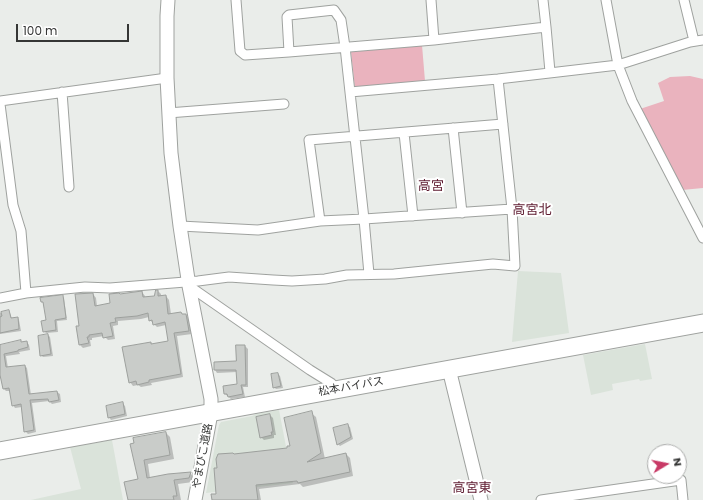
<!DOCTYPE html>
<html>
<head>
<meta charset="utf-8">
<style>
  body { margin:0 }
  #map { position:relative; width:703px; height:500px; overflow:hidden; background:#eaedea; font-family:Poppins,sans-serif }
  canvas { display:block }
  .north { position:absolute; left:647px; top:444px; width:40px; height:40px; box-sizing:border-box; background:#fff; border:1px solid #aeafae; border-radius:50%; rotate:80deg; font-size:11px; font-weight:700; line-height:16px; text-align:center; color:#353635 }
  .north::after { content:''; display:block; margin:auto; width:14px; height:18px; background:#c83a66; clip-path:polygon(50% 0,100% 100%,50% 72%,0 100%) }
  .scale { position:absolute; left:16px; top:24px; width:113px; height:18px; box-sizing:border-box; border:2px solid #353635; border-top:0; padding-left:5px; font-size:12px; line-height:14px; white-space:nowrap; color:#353635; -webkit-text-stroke:3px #fff; paint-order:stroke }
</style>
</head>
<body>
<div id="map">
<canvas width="703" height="500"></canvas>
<div class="north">N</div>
<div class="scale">100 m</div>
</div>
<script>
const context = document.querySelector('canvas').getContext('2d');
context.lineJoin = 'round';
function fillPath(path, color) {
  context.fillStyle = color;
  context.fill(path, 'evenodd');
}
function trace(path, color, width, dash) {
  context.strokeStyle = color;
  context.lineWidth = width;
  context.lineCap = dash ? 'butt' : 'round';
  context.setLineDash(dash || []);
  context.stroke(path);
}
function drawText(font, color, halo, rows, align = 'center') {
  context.font = font + ' Poppins,"Noto Sans JP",sans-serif';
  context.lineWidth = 4;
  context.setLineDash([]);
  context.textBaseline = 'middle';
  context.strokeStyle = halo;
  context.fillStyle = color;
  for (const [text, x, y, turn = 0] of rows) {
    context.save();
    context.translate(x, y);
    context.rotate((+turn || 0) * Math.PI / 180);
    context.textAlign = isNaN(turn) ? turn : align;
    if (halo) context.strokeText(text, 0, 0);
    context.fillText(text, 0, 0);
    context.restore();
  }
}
const built = new Path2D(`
  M518 271 561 273 569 333 512 342Z
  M645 344 652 379 640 381 639 379 612 384 613 390 591 395 583 355Z
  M279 410 293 483 206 493 219 425 221 422 252 416 256 414Z
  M112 440 123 500H31L81 489 70 447Z`);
const green = new Path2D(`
  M422 45 425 81 355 89 351 52Z
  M690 76 703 79V188L682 190 640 109 664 101 658 83 670 77Z`);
const shadow = new Path2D(`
  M158 291 161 294V297L166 296 169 300 171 314 186 315 189 318 192 334 177 336 183 377 151 383 152 385 141 387 138 385 133 386 130 382 151 343 152 344 169 342 166 325 157 327 150 320 149 317 141 319 118 321V325L113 326 115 339 108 340 104 336 92 338V340H90L91 346 83 348 80 345V326L93 294 96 298 97 306 112 304 142 292 145 296V298L154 297Z
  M62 296 64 298 67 320 57 321 58 332 46 333 44 331 48 321 43 303 42 301Z
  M9 311 10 313 12 319 18 318 19 320 21 331 0 334V313Z
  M48 335 50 337 53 356 43 357 41 355Z
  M20 341 23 343 27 342 29 345 30 350 19 352 20 354 6 356 8 368 25 366 27 368 31 395 57 392 60 394 61 402 52 404 49 401 32 403 36 432 28 434 25 431 22 407 15 408 13 405 10 391H6L4 389 0 373V346Z
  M245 346 248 349V387H243L245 397 231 399 225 394 238 385 237 372 217 373 215 370 237 362Z
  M278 374 280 376 283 388 276 389 274 387Z
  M122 403 125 406 127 416 111 420 109 417Z
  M311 413 316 417 325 459 346 454 350 458 353 476 303 487 300 484 259 489 261 500H213L217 494 218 469 234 455 289 449 291 446Z
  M270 415 273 418 276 435H274V438L264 440 261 437Z
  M347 425 350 427 353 439 340 446 338 444Z
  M166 433 170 437 174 459 148 464 150 478 190 473 194 477 193 482 178 484 181 500H129L140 480 131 445Z`);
const building = new Path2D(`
  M156 290H158V296L166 295 168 314 181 312 182 314H186L189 331 174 333 181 374 149 380V382L137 385 136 381 129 383 122 347 151 342V344L168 341 165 322 153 325 152 320 149 321 148 313 137 316 115 318 116 322 110 323 113 336 103 338 102 333 89 335V337H87L89 343 79 345 76 326H79L75 294 93 293 95 306 110 303 109 294 119 293 120 294 142 291 143 297 154 296Z
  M63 295 66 318 55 320 56 330 43 332 41 321 46 320 43 302H41L40 298Z
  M9 310 11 318 18 317 19 329 0 333V317L2 316 1 312Z
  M48 334 51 354 40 356 38 336Z
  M21 340V342L27 341 28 347 18 350V351L4 354 6 367 25 365 29 394 57 391 59 400 49 402 48 399 30 400 34 430 24 432 21 404 12 406 9 388 3 389 0 375V345Z
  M236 345H245L246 385H241L243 394 228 397 227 394H224L223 386 237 384 236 370H214V362L236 361Z
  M278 373 281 386 273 388 271 374Z
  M123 402 125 414 108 418 106 406Z
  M312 411 321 453 307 462 346 453 350 472 298 483 297 481 256 485 258 500H212L211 494H216L214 468H217L216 459 218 454 233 453 234 454 287 448V446H290L284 418Z
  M270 414 273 432H271L272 435 260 438 256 417Z
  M348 424 351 437 337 445 333 428Z
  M166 432 170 455 144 460 147 478 168 474 191 472 189 478 174 480 177 496H173L174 500H128L124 482 138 479 130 444 134 443 133 438Z`);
const street = new Path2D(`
  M236 0 240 51 245 55 289 52 434 40 546 27 543 0
  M431 0 434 40
  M606 0 618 65 632 101 703 238
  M684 0 694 41
  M546 27 550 72
  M289 52 287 17 289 15 334 10 341 20 345 47 364 219 369 274
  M62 92 69 187
  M350 92 498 79 618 65 690 42 703 40
  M0 101 167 78
  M0 104 13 205 21 231 26 293
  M168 113 284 104
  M453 128 462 213
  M404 133 413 216
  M320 221 309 140 503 124
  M180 226 258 230 320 221 364 219 512 209
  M189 286 310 370 331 383 337 389
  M0 298 26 293 85 287 110 288 198 281 229 277 273 280 292 281 325 279 347 275 394 274 493 264 515 266 512 209 498 79
  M541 500 681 480 683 500`);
const secondary = new Path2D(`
  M168 0 167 16V78L171 153 180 226 189 286 211 399V413L195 500
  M449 369 481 500`);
const highway = new Path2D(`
  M0 451 703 323`);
const streetNames = [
  ["松本バイパス",351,387,-10],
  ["やまびこ道路",203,456,-79]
];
const quarterNames = [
  ["高宮",431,187],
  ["高宮北",532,211],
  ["高宮東",472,489]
];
fillPath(built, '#dae3da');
fillPath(green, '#eab3be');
fillPath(shadow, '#0003');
fillPath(building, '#c9ccc9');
trace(building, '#9da09d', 1);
trace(street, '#9fa29f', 11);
trace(secondary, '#9fa29f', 15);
trace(highway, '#9fa29f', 19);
trace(street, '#fff', 9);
trace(secondary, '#fff', 13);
trace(highway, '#fff', 17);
drawText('11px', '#353635', '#fff', streetNames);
drawText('13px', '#5b172c', '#fff', quarterNames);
</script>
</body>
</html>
